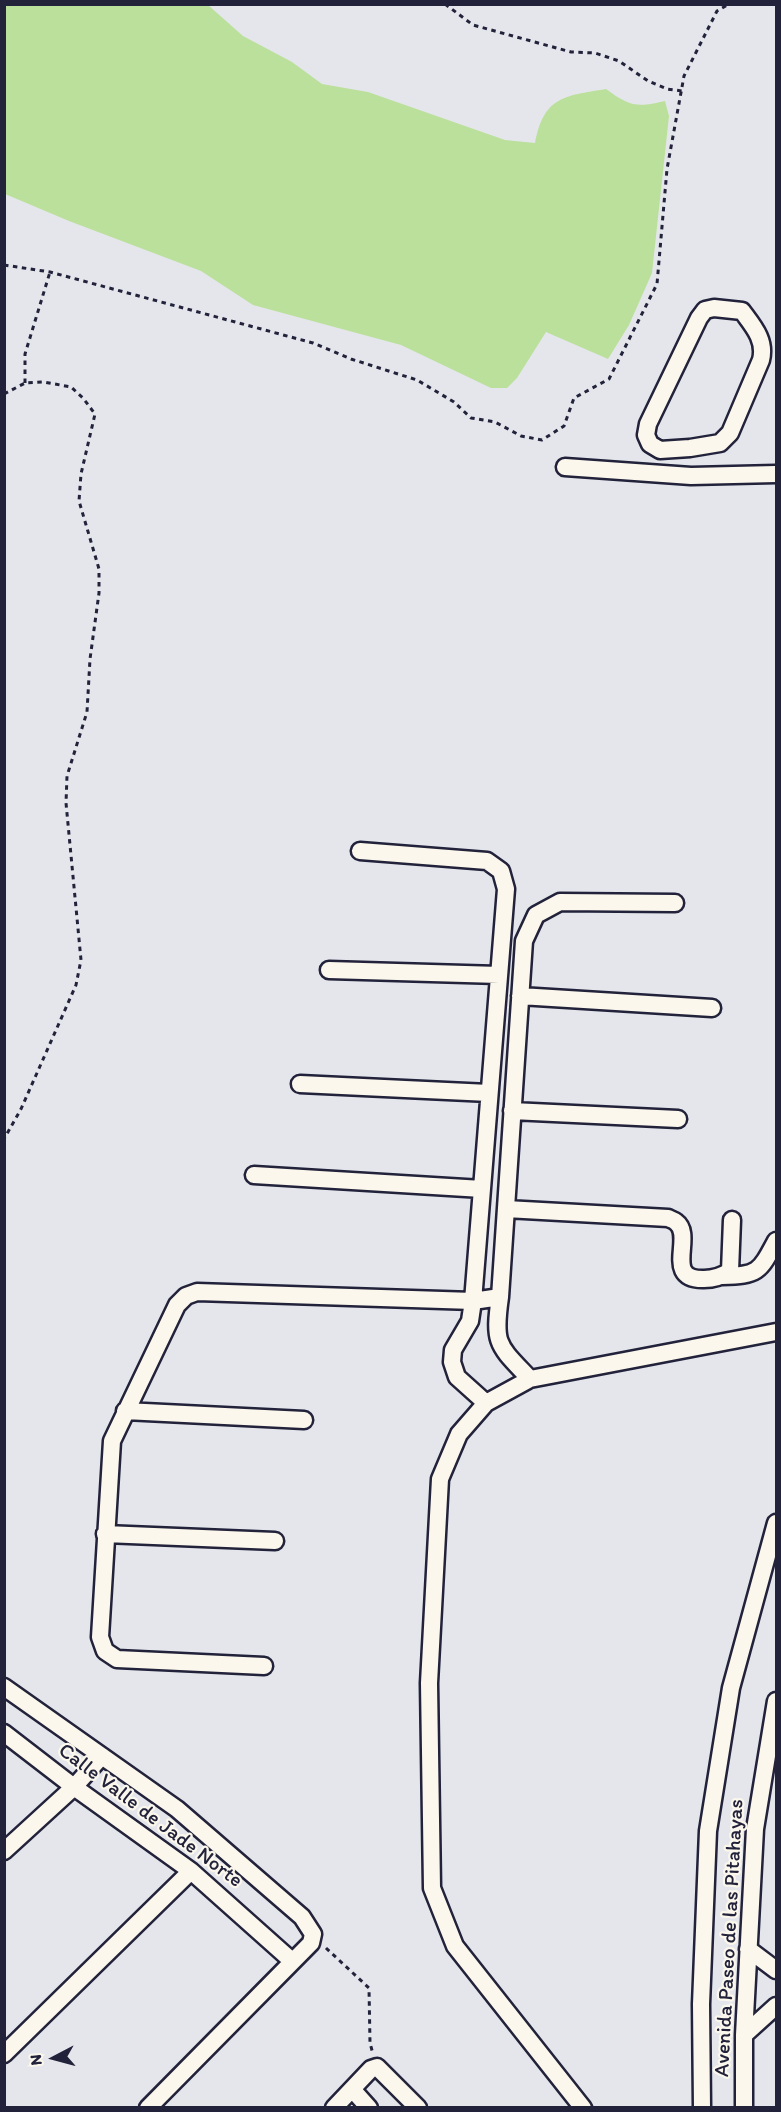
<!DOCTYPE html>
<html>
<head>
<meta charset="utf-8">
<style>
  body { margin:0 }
  #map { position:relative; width:781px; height:2112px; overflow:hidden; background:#e4e6ec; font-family:Itim,sans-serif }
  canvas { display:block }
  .frame { position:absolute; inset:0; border:6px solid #22223b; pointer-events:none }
  .north { position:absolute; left:24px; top:2028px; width:60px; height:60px; -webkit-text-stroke:4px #fbf7ec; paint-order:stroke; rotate:264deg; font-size:16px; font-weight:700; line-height:24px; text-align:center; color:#22223b }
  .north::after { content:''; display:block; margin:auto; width:21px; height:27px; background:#22223b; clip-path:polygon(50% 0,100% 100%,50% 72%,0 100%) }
</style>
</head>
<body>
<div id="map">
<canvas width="781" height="2112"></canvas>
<div class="frame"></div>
<div class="north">N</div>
</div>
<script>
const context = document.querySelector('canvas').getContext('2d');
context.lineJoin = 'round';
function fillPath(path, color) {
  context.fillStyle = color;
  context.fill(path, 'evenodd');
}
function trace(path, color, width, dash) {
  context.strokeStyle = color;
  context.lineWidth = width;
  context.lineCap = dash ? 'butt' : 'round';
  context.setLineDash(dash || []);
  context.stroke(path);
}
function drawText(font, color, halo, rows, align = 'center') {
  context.font = font + ' Itim,sans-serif';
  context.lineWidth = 4.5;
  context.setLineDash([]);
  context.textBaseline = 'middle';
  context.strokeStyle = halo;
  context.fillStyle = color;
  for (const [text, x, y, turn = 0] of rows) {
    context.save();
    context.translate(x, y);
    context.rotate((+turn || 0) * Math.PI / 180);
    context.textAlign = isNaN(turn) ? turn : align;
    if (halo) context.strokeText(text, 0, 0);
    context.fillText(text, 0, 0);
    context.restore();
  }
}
const green = new Path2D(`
  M5 4 208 5 243 36 292 62 322 84 368 92 505 140 535 143C544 97 563 96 606 89 629 106 637 108 665 101L669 116 652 273 629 325 608 359 546 332 517 378 507 388H491L401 345 253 305 201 271 69 221 5 194Z`);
const path = new Path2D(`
  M445 4 473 25 571 52 595 53 619 61 648 81 667 89 682 91
  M4 265 50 272 313 343 351 359 417 380 454 402 471 418 495 422 521 436 542 440 564 426 574 398 609 379 657 284 667 169 684 76 717 11 729 4
  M25 383V354L50 272
  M4 394 25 383 44 382 71 387 83 398 95 414 81 474 79 501 99 569V593L90 659 87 712 67 776 66 803 81 960 76 985 21 1109 4 1139
  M326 1948 369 1988 370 2043 373 2054`);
const minor = new Path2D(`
  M714 308 742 311C753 326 766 340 761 360L730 433 720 443 690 448 660 450 650 444 646 435 648 424 699 318 705 310Z
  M565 467 691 476 776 474
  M360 851 487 861 501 871 506 889 473 1301 470 1321 453 1350 452 1362 457 1377 486 1403
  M329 970 499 975
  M520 996 712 1008
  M300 1084 489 1093
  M512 1111 678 1119
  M254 1175 482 1189
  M506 1209 668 1218C670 1219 674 1220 676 1222 695 1236 662 1280 704 1279 714 1279 721 1277 730 1271L732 1220
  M722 1276C758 1275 759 1273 776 1241
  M530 1379C498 1345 493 1345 500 1297L524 941 536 915 560 902 675 903
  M125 1411 304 1420
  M105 1534 275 1541
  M264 1666 117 1659 105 1651 100 1637 112 1441 177 1305 186 1296 197 1292 473 1301 500 1297
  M4 1687 177 1809 302 1917 313 1934 311 1943 148 2108
  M4 1733 74 1787 191 1871 292 1961
  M4 1851 74 1787 102 1756
  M748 1949 776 1970
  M744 2035 776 2006
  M4 2054 191 1871
  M352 2089 369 2108
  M334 2108 371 2069 377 2067 418 2108
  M583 2108 455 1946 432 1888 429 1683 440 1479 459 1434 486 1403 530 1379 776 1332
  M702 2108 701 2004 708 1831 731 1688 776 1523
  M744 2108V2035L755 1829 776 1701`);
const streetNames = [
  ["Calle Valle de Jade Norte",150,1816,37],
  ["Avenida Paseo de las Pitahayas",730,1938,-87]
];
fillPath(green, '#bbe09b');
trace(minor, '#22223b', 21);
trace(path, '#22223b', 3, [4.5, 4.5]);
trace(minor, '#fbf7ec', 16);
drawText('21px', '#22223b', '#fbf7ec', streetNames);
</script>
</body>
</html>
